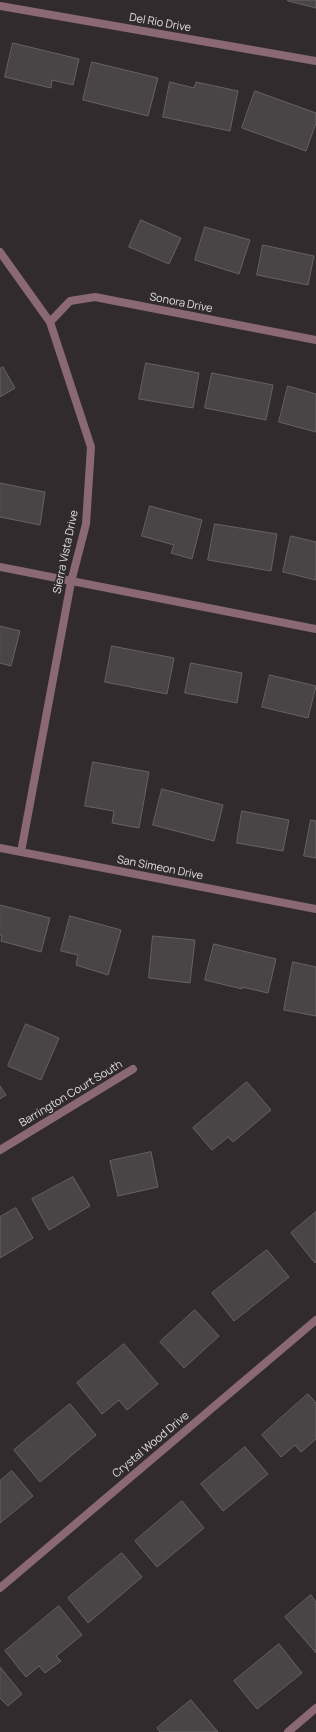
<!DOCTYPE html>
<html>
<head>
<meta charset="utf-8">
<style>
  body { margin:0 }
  canvas { display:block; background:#312b2d }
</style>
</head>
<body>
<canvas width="316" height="1732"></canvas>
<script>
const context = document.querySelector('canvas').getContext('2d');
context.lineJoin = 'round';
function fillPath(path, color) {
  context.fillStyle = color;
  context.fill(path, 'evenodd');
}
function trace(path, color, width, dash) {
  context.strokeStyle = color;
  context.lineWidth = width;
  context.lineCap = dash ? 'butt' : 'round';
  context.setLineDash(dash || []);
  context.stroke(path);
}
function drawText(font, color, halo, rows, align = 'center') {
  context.font = font + ' Manrope,sans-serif';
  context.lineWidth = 3.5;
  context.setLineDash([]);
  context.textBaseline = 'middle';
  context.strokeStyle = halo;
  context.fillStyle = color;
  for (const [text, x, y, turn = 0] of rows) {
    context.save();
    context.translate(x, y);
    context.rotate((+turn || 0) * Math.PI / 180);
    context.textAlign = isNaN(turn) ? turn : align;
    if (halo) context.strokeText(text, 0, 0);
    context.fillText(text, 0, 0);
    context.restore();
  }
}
const building = new Path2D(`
  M288 0H316V8L288 1Z
  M13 43 79 59 73 85 52 80 51 88 5 77Z
  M92 62 158 78 148 116 83 100Z
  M170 82 194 88 196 82 238 91 230 131 163 117Z
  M255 91 316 113V123L306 151 242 128Z
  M141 220 181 238 169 264 129 247Z
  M205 227 250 240 239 274 195 260Z
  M263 245 314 256 308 285 257 275Z
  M146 363 199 373 193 408 139 399Z
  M3 367 15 388 0 397V369Z
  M212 373 273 385 266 420 205 408Z
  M288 386 316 394V432L279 422Z
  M0 483 45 492 40 525 0 517Z
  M150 506 202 520 192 559 171 553 174 545 142 536Z
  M215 524 277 534 271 571 208 560Z
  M291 536 316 542V580L283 572Z
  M0 626 20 631 11 666 0 663Z
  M112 646 174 658 167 694 105 682Z
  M191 663 242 673 237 703 185 693Z
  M270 675 316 686 308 718 262 707Z
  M93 762 149 772 139 828 112 823 114 811 85 806Z
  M162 789 223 805 214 841 153 825Z
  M242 811 289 820 283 851 237 843Z
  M311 820 316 821V858L304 856Z
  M0 905 50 918 41 952 1 941 2 936 0 935Z
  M70 916 121 930 108 975 76 965 78 955 61 951Z
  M153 936 195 940 190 983 149 978Z
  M214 944 276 959 268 993 242 987V989L205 980Z
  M293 962 316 967V1016L284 1010Z
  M26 1024 59 1038 41 1080 8 1066Z
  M247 1082 271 1110 233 1142 228 1137 212 1150 193 1128Z
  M0 1086 6 1095 0 1099Z
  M151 1152 158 1187 118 1196 110 1161Z
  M73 1177 90 1206 49 1230 32 1199Z
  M16 1208 33 1238 0 1258V1217Z
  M316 1212V1262L315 1263 291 1233Z
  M267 1250 289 1277 234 1321 212 1293Z
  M195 1310 219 1336 184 1368 160 1342Z
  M124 1344 158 1384 127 1410 119 1400 102 1414 77 1383Z
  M308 1394 316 1403V1439L301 1452 295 1445 281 1457 262 1435Z
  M70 1404 96 1435 40 1482 14 1450Z
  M245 1447 268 1474 223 1511 201 1484Z
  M12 1471 33 1496 0 1523V1481Z
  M182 1501 204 1528 157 1567 135 1541Z
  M122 1553 142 1577 88 1623 68 1598Z
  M311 1595 316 1602V1653L285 1617Z
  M59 1606 82 1635 56 1656 61 1661 45 1673 39 1666 26 1677 5 1651Z
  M279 1644 302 1673 257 1709 234 1681Z
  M0 1667 22 1694 8 1706 0 1698Z
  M191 1700 218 1732H160L157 1728Z`);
const street = new Path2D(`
  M0 6 316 61
  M0 252 50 322 91 447 86 524 71 582 21 852
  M50 322 70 301 95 297 316 340
  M0 567 316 629
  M0 848 316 909
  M0 1150 133 1069
  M0 1588 316 1320
  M288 1732 316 1708`);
const streetNames = [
  ["Del Rio Drive",160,23,10],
  ["Sonora Drive",181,303,11],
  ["Sierra Vista Drive",66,552,-78],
  ["San Simeon Drive",160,868,11],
  ["Barrington Court South",71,1094,-31],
  ["Crystal Wood Drive",151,1445,-40]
];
fillPath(building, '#494445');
trace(building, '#676163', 1);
trace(street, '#8a6874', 8);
drawText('11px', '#e2dedf', '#312b2d', streetNames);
</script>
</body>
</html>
